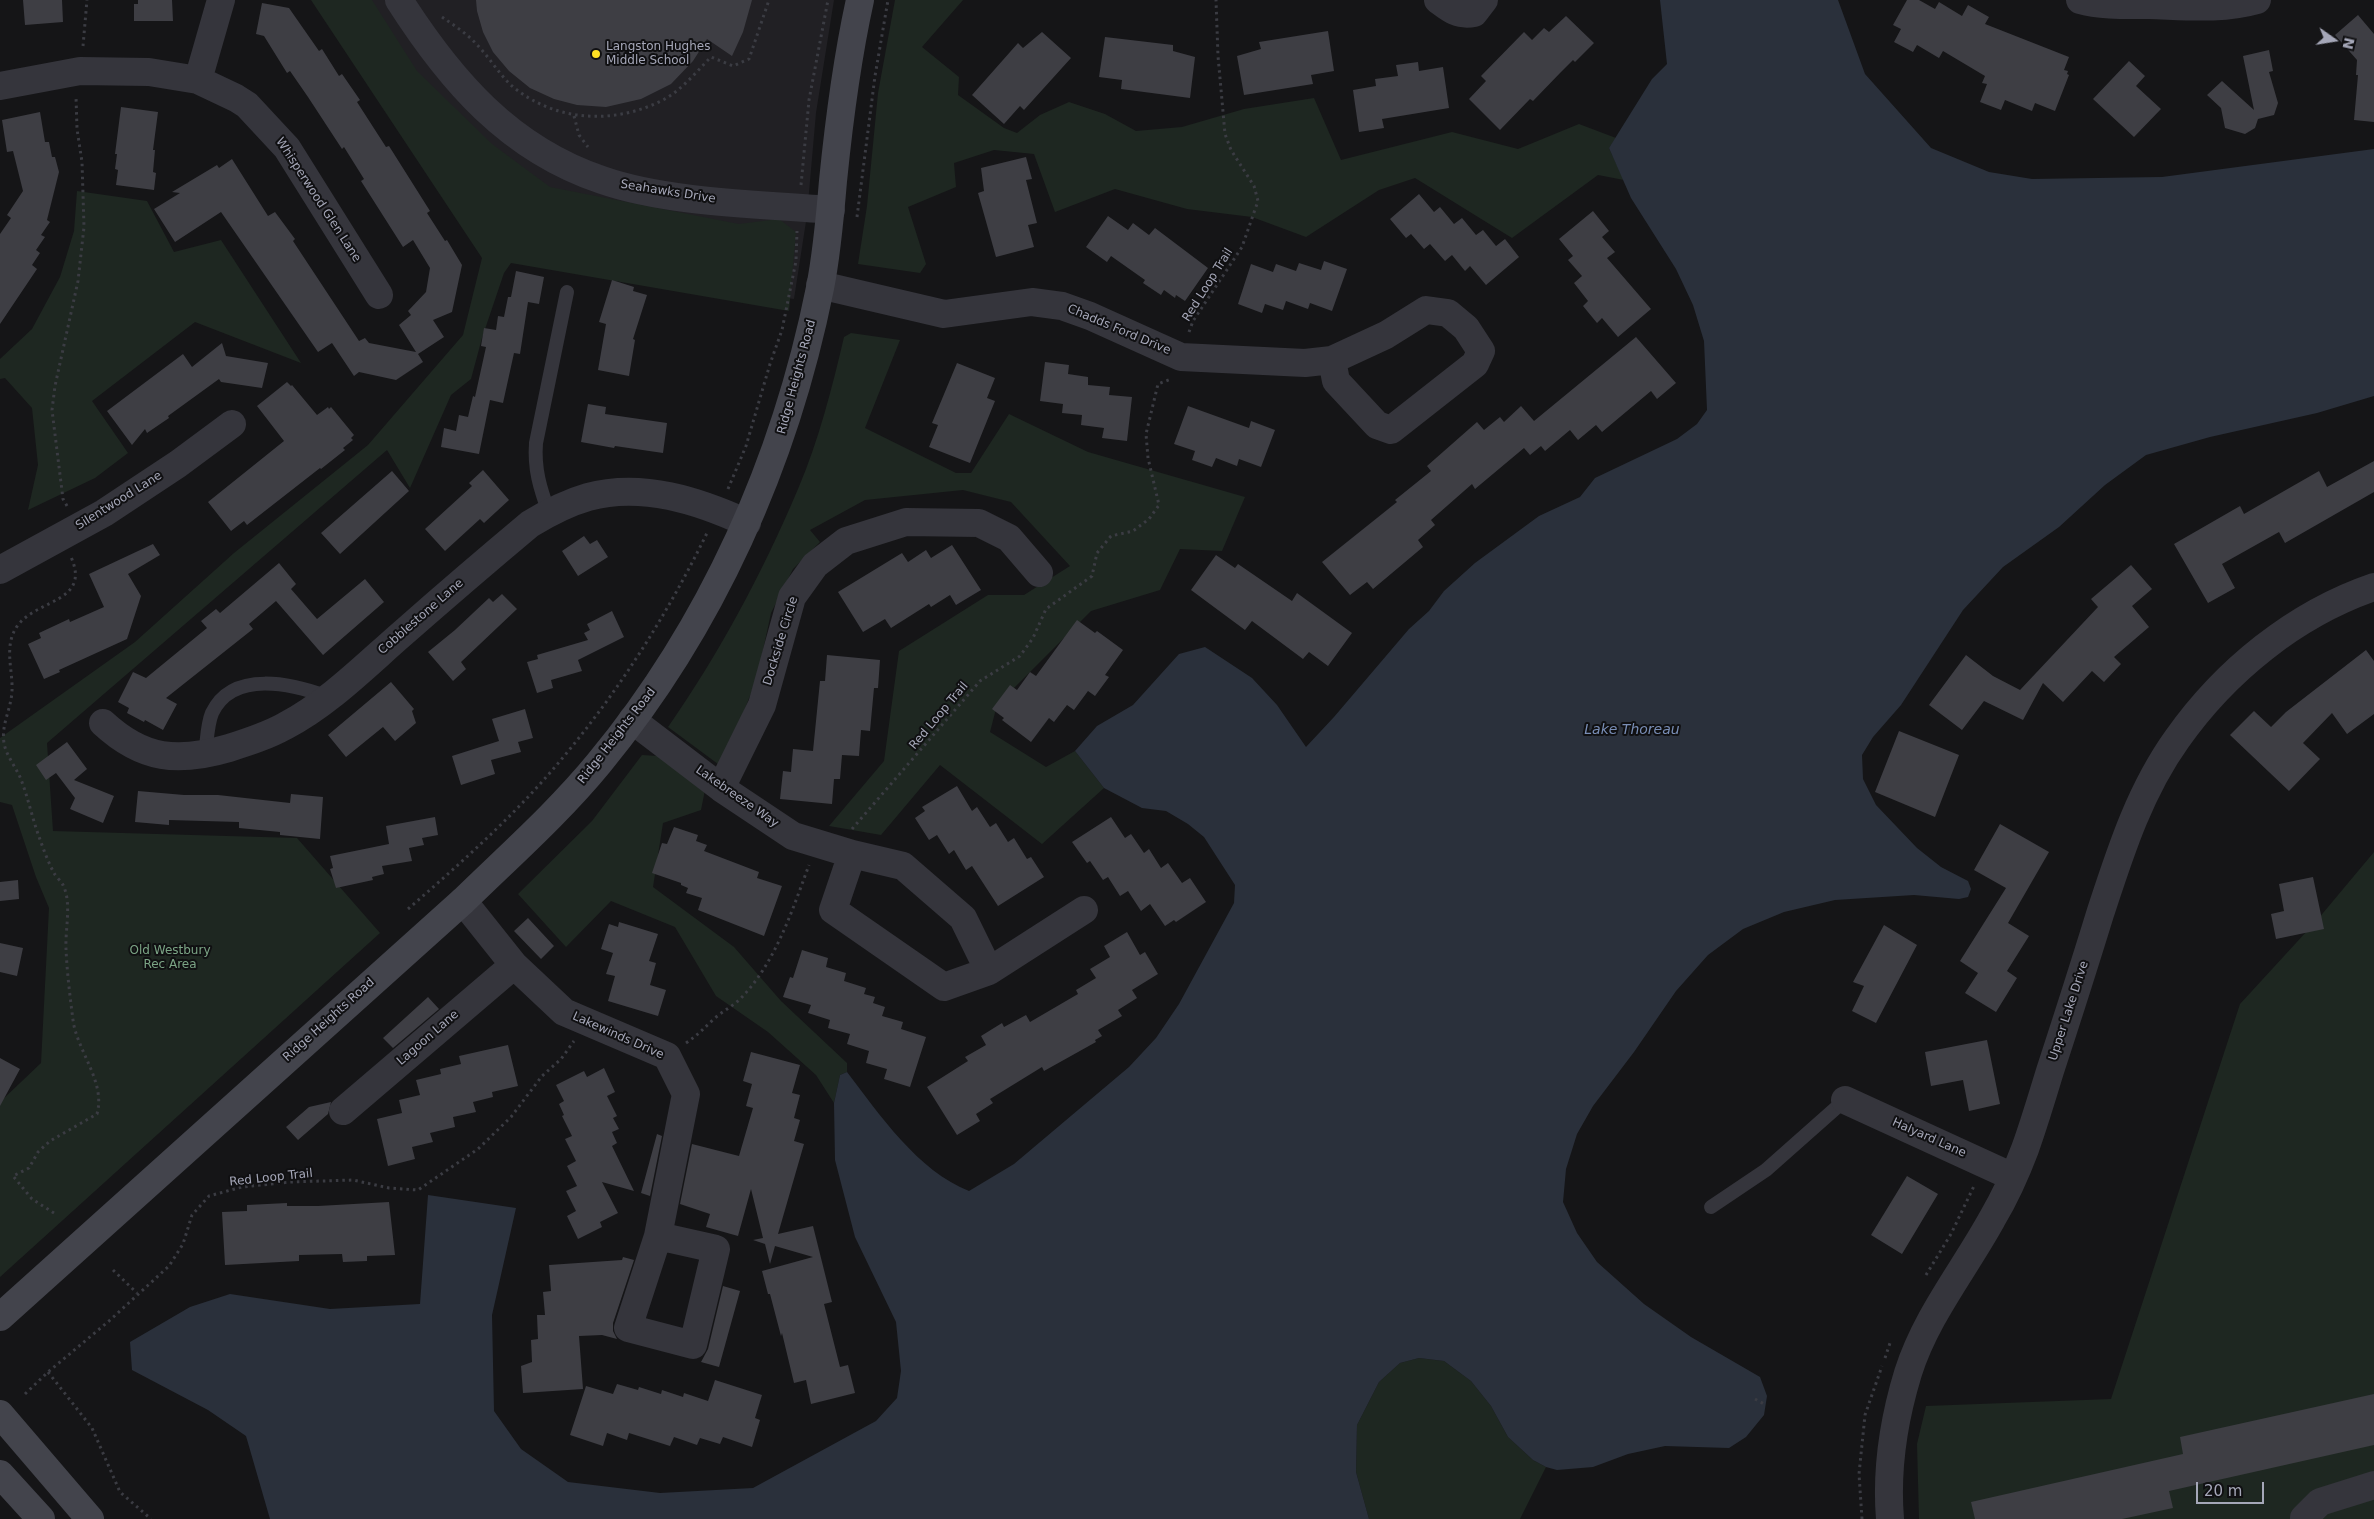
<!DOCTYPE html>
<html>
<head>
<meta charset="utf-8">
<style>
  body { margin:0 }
  #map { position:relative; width:2374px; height:1519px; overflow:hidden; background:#151517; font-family:"DejaVu Sans",sans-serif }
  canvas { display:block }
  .north { position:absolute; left:2309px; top:15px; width:50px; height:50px; -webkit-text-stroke:4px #101012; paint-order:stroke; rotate:103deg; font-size:14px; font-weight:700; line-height:20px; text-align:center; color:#a5a7b8 }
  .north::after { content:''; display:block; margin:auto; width:18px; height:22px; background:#a5a7b8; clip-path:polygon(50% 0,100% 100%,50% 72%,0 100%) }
  .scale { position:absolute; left:2196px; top:1482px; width:68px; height:22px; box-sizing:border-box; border:2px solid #a5a7b8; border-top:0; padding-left:6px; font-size:15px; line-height:18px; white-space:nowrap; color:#a5a7b8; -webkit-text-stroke:4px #101012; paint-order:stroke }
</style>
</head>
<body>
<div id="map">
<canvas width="2374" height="1519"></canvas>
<div class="north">N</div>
<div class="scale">20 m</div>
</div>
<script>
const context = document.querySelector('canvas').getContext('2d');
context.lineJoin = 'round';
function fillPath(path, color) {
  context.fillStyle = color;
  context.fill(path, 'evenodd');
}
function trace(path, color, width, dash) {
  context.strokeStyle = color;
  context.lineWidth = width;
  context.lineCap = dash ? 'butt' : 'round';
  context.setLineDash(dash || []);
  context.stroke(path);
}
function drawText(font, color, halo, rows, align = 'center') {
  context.font = font + ' "DejaVu Sans",sans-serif';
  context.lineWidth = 4;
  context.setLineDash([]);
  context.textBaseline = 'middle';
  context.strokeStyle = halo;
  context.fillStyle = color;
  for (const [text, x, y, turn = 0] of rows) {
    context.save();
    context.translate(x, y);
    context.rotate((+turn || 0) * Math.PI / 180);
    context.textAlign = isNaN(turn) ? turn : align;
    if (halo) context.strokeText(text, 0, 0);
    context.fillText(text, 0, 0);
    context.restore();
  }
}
const built = new Path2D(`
  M333 0H834L816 113 807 215 794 299 498 257Z`);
const green = new Path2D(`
  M311 0H372L417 71 492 144 550 187 739 224 779 219 796 232 789 311 511 263 504 273 482 338 471 379 451 395 410 488 387 450 47 743 53 831 297 838 380 933 0 1277V1102L41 1063 49 908 36 877 12 805 0 802V738L135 642 234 553 368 445 463 335 482 258Z
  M895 0H963L922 47 959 77 958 95 1004 128 1017 133 1040 115 1069 102 1105 114 1136 131 1182 127 1244 109 1314 98 1341 160 1452 132 1518 149 1579 124 1616 138 1609 148 1624 180 1598 175 1512 238 1415 178 1379 190 1306 237 1252 217 1187 209 1115 189 1055 212 1034 154 994 150 954 163 956 187 908 207 926 264 920 273 858 264 867 206 878 93Z
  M77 191 147 201 174 252 221 240 301 363 195 322 92 401 128 453 95 478 28 510 38 465 32 408 5 378 0 379V359L32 329 60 277 74 231Z
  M851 333 900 340 865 428 956 473H971L1009 414 1088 452 1245 497 1222 551 1180 549 1160 590 1091 611 997 705 990 732 1046 767 1075 751 1104 788 1042 844 940 765 881 835 829 826 884 761 899 651 988 595H1024L1070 566 1011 502 963 490 865 500 810 530 820 542 793 569 771 613 757 678 722 767 668 727C719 654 763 572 798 489 819 440 832 388 844 337Z
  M642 755 658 756 705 790 701 810 663 823 653 887 734 947 781 1001 847 1063V1072L840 1075 834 1103 816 1075 768 1032 716 996 675 927 611 901 566 947 518 894 592 821Z
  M2374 852V1519H1919L1917 1444 1926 1406 2111 1399 2240 1004 2318 919Z
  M1419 1358 1444 1361 1471 1381 1491 1406 1508 1437 1533 1460 1546 1467 1520 1519H1369L1356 1472 1357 1425 1379 1382 1400 1363Z`);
const water = new Path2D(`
  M1660 0H1838L1865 74 1931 148 1989 172 2032 179 2162 177 2374 149V396L2317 413 2210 437 2146 455 2105 485 2059 527 2003 567 1963 610 1901 705 1873 737 1862 755 1863 779 1876 805 1917 848 1941 867 1968 881 1971 889 1968 897 1959 899 1914 895 1835 900 1784 912 1743 929 1708 955 1676 991 1634 1052 1593 1106 1577 1134 1566 1169 1563 1202 1577 1233 1597 1262 1644 1304 1691 1337 1760 1377 1767 1396 1764 1415 1746 1437 1729 1448 1665 1446 1628 1454 1593 1467 1557 1470 1546 1467 1533 1460 1508 1437 1491 1406 1471 1381 1444 1361 1419 1358 1400 1363 1379 1382 1357 1425 1356 1472 1369 1519H270L246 1436 208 1410 132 1370 130 1342 190 1307 230 1294 330 1309 420 1304 428 1195 516 1208 492 1315 494 1411 521 1449 568 1482 660 1493 753 1488 876 1421 897 1398 901 1371 896 1322 855 1237 835 1160 834 1103 840 1075 847 1072C879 1114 918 1171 969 1191L1014 1164 1129 1067 1156 1038 1179 1004 1234 903 1235 885 1204 837 1188 824 1166 811 1142 808 1104 788 1075 751 1097 726 1133 705 1179 654 1205 647 1252 678 1277 705 1306 747 1334 717 1409 629 1429 611 1444 591 1475 563 1539 516 1580 497 1595 478 1677 439 1697 424 1707 410 1704 341 1693 305 1676 269 1631 198 1609 148 1652 79 1667 64Z`);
const building = new Path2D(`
  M23 0H62L63 22 25 25Z
  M138 0H172L173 21H134V4H138Z
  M476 0H752L743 32 732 56 707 39 693 61 671 84 641 99 606 107 577 105 554 99 530 88 509 71 493 52 483 32 477 11Z
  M1907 0H1919L1935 9 1939 2 1962 16 1968 5 1989 17 1985 24 2069 57 2064 70 2068 71 2067 74 2069 75 2055 111 2035 103 2032 111 2005 100 2001 110 1980 102 1987 84 1982 83 1985 76 1943 51 1939 58 1917 45 1913 52 1894 42 1901 29 1893 25Z
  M262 3 289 8 319 51 322 49 339 76 342 74 360 100 357 102 386 147 389 146 430 211 427 213 445 241 447 240 462 265 452 312 433 320 444 337 418 354 423 362 396 380 359 372 354 376 332 343 318 352 221 212 175 242 154 209 180 193 172 192 217 165 219 168 232 159 268 216 275 212 295 239 293 241 359 341 365 338 369 343 416 352 399 325 411 315 408 311 426 292 430 268 413 240 403 247 361 181 364 179 344 147 342 149 308 97 290 71 287 73 264 36 256 34Z
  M2358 15 2374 34V122L2354 120 2358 75H2356L2357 60 2335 35Z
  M1566 16 1594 43 1575 62 1573 60 1561 72 1533 101 1530 99 1500 130 1469 99 1486 81 1481 76 1524 32 1532 40 1544 28 1549 32Z
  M1328 31 1334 71 1311 75 1313 84 1244 95 1237 56 1261 49 1259 42Z
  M1042 32 1071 58 1024 110 1020 106 1004 124 972 95 1018 43 1023 48Z
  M1105 37 1173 45V51L1195 57 1190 98 1121 89 1122 80 1099 77Z
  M2269 50 2273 71 2269 72 2278 103 2274 115 2258 119 2255 128 2245 134 2225 128 2221 108 2207 95 2222 81 2254 110 2243 56Z
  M2129 61 2145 76 2136 86 2161 109 2134 137 2093 99Z
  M1418 62 1419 71 1443 67 1449 108 1382 119 1384 128 1359 132 1353 90 1376 86 1375 79 1398 76 1396 65Z
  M121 107 158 112 153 150H155L153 172 156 173 154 190 116 185 118 170 115 169 117 154H115Z
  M40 112 45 142H49L52 157H55L59 172 47 220 50 222 41 235 45 237 36 250 40 253 32 265 37 269 0 324V234L11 218 7 215 23 191 13 151 7 152 2 120Z
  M1026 157 1032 179 1026 180 1037 223 1028 225 1034 247 996 257 978 193 984 191 981 168Z
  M1419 194 1434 212 1440 207 1454 224 1462 218 1476 235 1483 230 1496 246 1505 239 1519 257 1486 285 1470 266 1465 271 1452 255 1445 261 1430 244 1424 249 1411 234 1406 238 1390 219Z
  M1593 211 1609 231 1602 237 1615 252 1607 258 1651 309 1618 337 1602 318 1597 323 1583 306 1588 301 1574 283 1582 276 1568 260 1573 256 1559 239Z
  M1108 216 1128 230 1133 223 1149 235 1155 228 1208 268 1185 301 1176 295 1175 298 1164 290 1161 295 1143 283 1145 280 1111 256 1107 262 1086 247Z
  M1324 261 1347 269 1332 311 1310 303 1308 309 1286 301 1283 310 1265 304 1262 313 1238 304 1251 264 1273 272 1276 264 1296 271 1299 263 1321 270Z
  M516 271 544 277 539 304 528 302 520 354 514 353 503 403 490 400 479 454 441 447 444 428 456 431 459 415 468 417 473 396 475 397 486 347 481 346 484 328 496 330 498 316 504 317 508 297H511Z
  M612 280 634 287 633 291 647 295 633 339 635 340 629 376 598 370 606 324 599 322Z
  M1636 337 1676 383 1657 399 1651 391 1602 432 1596 425 1578 440 1570 430 1545 451 1541 446 1530 455 1524 448 1475 489 1472 484 1431 520 1435 525 1418 540 1423 547 1373 589 1367 582 1350 595 1322 562 1397 502 1395 500 1431 471 1427 466 1477 422 1484 430 1500 417 1504 422 1521 406 1534 421Z
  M222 343 226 356 268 363 262 388 221 382 219 379 168 416 169 418 147 433 145 429 132 445 107 411 183 354 192 367Z
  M1045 362 1069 365 1068 374 1088 377V385L1110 387 1109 395 1132 397 1127 441 1102 438 1104 428 1081 425 1082 415 1062 413 1063 404 1040 401Z
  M957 363 995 378 987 398 995 401 970 463 929 447 938 425 932 423Z
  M287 382 291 386 292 385 317 415 328 407 329 409 331 407 354 435 351 438 353 440 343 448 345 450 321 469 320 468 247 525 244 521 231 531 208 502 284 441 257 406Z
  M588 404 606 407 605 414 667 423 663 453 615 446 614 448 581 442Z
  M1188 406 1249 428 1251 421 1275 430 1261 467 1239 459 1237 466 1216 458 1212 467 1192 460 1195 451 1174 444Z
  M2374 461V492L2285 543 2279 532 2222 564 2235 588 2208 603 2174 544 2240 506 2244 514 2319 471 2327 487Z
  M483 470 509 500 484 523 480 519 445 551 425 529 472 486 469 483Z
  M392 471 409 491 340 554 321 533Z
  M584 536 590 544 597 540 608 557 578 576 562 551Z
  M153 544 160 555 128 574 141 596 127 639 59 670 60 672 44 679 28 644 41 638 39 633 69 619 70 622 104 607 89 574Z
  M952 545 981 590 956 605 950 595 931 607 929 604 891 628 885 619 863 632 838 592 902 553 908 562 926 550 931 558Z
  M1216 555 1235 568 1238 564 1292 601 1297 593 1352 633 1328 666 1309 652 1303 659 1252 621 1245 630 1191 590Z
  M279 563 296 584 291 589 317 619 365 579 384 602 323 655 276 601 249 624 253 629 166 698 177 704 163 730 145 720 144 722 127 713 129 708 118 702 133 672 146 678 207 628 201 621 216 609 220 613Z
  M2131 565 2152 589 2132 606 2149 627 2114 657 2121 664 2104 682 2092 671 2063 702 2043 683 2023 720 1984 701 1962 730 1929 705 1966 655 1993 676 2020 690 2098 607 2091 599Z
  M502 594 517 609 461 662 466 669 453 681 428 652 455 630 489 598 493 602Z
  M612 611 624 637 578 660 582 671 551 680 553 688 537 693 527 662 538 659 537 655 588 640 584 633 590 630 587 624Z
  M1077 620 1095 633 1097 631 1123 650 1105 675 1109 677 1095 696 1088 691 1074 710 1067 705 1054 722 1049 718 1031 742 1002 720 1004 718 992 709 1010 685 1017 690 1030 672 1036 676Z
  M2366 650 2374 661V714L2347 734 2332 713 2303 743 2320 759 2289 791 2230 735 2254 711 2271 727 2286 712Z
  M827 655 880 660 878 688H874L870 731 861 730 859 756 842 755 840 779H834L832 804 780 799 783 771 791 772 793 749 813 751 820 681H825Z
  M391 682 414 709 412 711 416 723 395 741 383 727 346 757 328 735Z
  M525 709 533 738 518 742 521 752 491 760 495 774 461 785 452 756 499 741 492 719Z
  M1899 731 1959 755 1935 817 1875 792Z
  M67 742 87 769 74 780 114 796 103 823 70 809 75 798 56 773 46 780 36 765Z
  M957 786 972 811 977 807 990 827 996 823 1008 842 1014 838 1027 859 1031 857 1044 877 998 906 972 866 966 870 954 850 949 854 937 835 929 840 915 818 925 811 922 807Z
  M138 791 184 795H218L290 803 291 794 323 797 320 839 280 835V832L239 828V822L169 820V825L135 822Z
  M435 817 438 835 422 838 424 845 409 848 412 861 382 866 384 874 372 877 373 880 336 888 330 869 333 868 330 856 389 844 386 826Z
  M1111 817 1125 838 1131 834 1144 853 1149 849 1161 868 1168 863 1182 883 1190 878 1206 902 1176 922 1174 920 1165 926 1150 904 1141 911 1128 891 1120 896 1108 877 1103 880 1090 861 1087 863 1072 842Z
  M2000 824 2049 852 2008 923 2029 936 2007 971 2017 978 1996 1012 1965 993 1978 973 1960 961 2006 888 1974 870Z
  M674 827 698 835 696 841 707 845 704 851 759 872 757 878 782 886 764 936 698 910 702 898 686 893 688 888 681 885V883L652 873 662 843 667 844Z
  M2313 877 2324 929 2276 939 2271 914 2284 911 2279 884Z
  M18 880 19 899 0 901V882Z
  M528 918 554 946 541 959 514 931Z
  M619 922 658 934 649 961 656 963 650 985 666 990 658 1016 608 1001 615 976 606 974 613 953 601 949 609 924 618 927Z
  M1884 925 1917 945 1876 1023 1852 1011 1864 986 1853 982Z
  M1127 932 1140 955 1145 952 1158 974 1132 990 1137 998 1118 1010 1122 1016 1098 1030 1102 1036 1095 1040 1096 1042 1044 1071 1042 1067 990 1099 993 1103 976 1114 980 1121 957 1135 927 1087 968 1061 965 1057 986 1045 981 1036 1002 1023 1004 1027 1026 1015 1030 1022 1078 994 1076 990 1096 978 1090 969 1110 957 1104 946Z
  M0 943 23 948 17 976 0 972Z
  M802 950 828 958 826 967 846 973 844 981 866 988 864 994 875 997 873 1003 885 1007 882 1016 903 1022 901 1029 926 1037 910 1087 884 1079 887 1069 866 1063 869 1051 847 1044 850 1034 828 1028 830 1020 808 1013 811 1005 783 997 790 977 793 978Z
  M428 997 439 1009 393 1048 383 1038Z
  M1987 1040 2000 1104 1969 1111 1963 1080 1931 1086 1925 1052Z
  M508 1045 518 1086 492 1092 493 1097 473 1102 476 1112 453 1117 455 1127 430 1133 433 1142 412 1147 415 1159 388 1166 377 1119 402 1113 399 1100 420 1095 416 1080 441 1074 440 1069 461 1064 459 1056Z
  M751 1052 800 1065 792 1093 800 1095 794 1118 800 1120 794 1141 804 1144 778 1234 813 1226 832 1302 824 1304 840 1367 848 1365 855 1393 811 1404 806 1380 794 1383 782 1333 781 1336 770 1294H768L762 1271 813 1257 775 1246 770 1264 765 1244 753 1240 763 1238 751 1189 738 1236 706 1227 710 1214 680 1204 692 1144 739 1156 753 1108 746 1106 752 1084 743 1081Z
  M0 1058 20 1069 0 1106Z
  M604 1068 615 1092 607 1096 617 1116 613 1118 619 1129 612 1132 617 1143 612 1146 634 1191 602 1182 618 1213 600 1222 602 1227 578 1239 567 1216 576 1211 566 1191 577 1186 567 1166 576 1161 565 1139 572 1136 562 1116 564 1115 559 1104 564 1101 556 1085 584 1071 587 1077Z
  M331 1102 328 1114 298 1140 286 1127 309 1107Z
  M657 1134 662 1136 650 1196 641 1193Z
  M1907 1176 1938 1194 1902 1254 1871 1235Z
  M389 1202 395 1255 367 1256V1261L343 1262 342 1254 299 1255V1261L225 1265 222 1212 247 1211V1205L287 1203V1206H318Z
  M623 1257 634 1260 613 1323V1331L617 1339 602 1335 579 1336 583 1389 523 1393 521 1366 532 1362 531 1340 538 1339 537 1315H545L543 1292 551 1291 549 1265 622 1260Z
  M723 1286 740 1291 719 1367 701 1362 708 1349Z
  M715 1380 762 1395 755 1418 760 1420 752 1447 723 1437 720 1444 700 1438 697 1445 674 1437 670 1446 629 1433 627 1440 607 1433 603 1446 570 1435 586 1386 613 1394 617 1384 638 1390 639 1387 661 1394 662 1390 683 1397 684 1393 708 1401Z
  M2374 1394V1445L2169 1491 2173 1508 2122 1519H1975L1971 1502 2183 1454 2180 1437Z`);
const path = new Path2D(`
  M442 17C455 26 469 35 480 48 491 60 500 75 512 86 555 122 614 125 663 100 682 90 696 72 711 57L733 66 749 59 769 0
  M83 46 87 0
  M574 116 579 135 588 147
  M801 185 809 100 828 0
  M857 217 875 76 888 0
  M1189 332 1193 321 1242 247 1258 201 1254 186 1231 150 1225 134 1218 56 1216 0
  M728 489 746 446 770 364 782 330 796 261 797 231
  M67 506 63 499 52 410 55 386 78 281 84 227 82 162 77 129 76 97
  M852 829 980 681 1020 656 1033 638 1046 609 1092 576 1097 553 1111 536 1133 531 1149 519 1159 505 1148 458 1146 434 1158 384 1171 379
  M408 909C461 863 515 815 560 761 619 691 667 615 707 533
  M686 1043C698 1035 705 1027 715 1018 723 1011 733 1006 740 999 775 964 792 911 809 865
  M54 1213 32 1199 13 1176 29 1168 38 1152 50 1141 97 1114C106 1082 77 1051 73 1020 70 997 67 972 66 949 65 929 72 903 63 885 61 881 56 877 54 873 47 860 42 845 37 831 31 813 27 794 20 777 15 766 6 755 4 743 1 724 11 710 12 691 13 669 3 645 18 625 38 599 91 602 71 557
  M113 1270 137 1293
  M1926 1275 1951 1234 1974 1186
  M1885 1358 1890 1343
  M48 1372 92 1428 120 1492 151 1519
  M25 1394 48 1372 109 1321 169 1266 183 1244 192 1215 209 1196 242 1187 290 1182 353 1180 389 1188 418 1190 478 1149 511 1117 542 1076 561 1059 574 1041
  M1755 1399 1766 1405
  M1862 1519 1859 1474 1865 1415 1882 1366`);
const lane = new Path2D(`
  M549 513C540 488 534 469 536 443L567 292
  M205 755C207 742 207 725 212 713 233 669 293 684 328 697
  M1711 1207 1766 1170 1845 1100`);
const street = new Path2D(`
  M399 0C450 80 509 149 602 180 668 203 760 204 831 210
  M1438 0C1450 9 1458 16 1474 13L1484 0
  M2080 0C2101 6 2127 5 2149 5 2185 6 2222 10 2257 0
  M198 80 221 0
  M0 86 80 71 149 72 198 80 236 98 247 105 287 148 379 295
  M820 285 944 314 1032 302 1062 306 1090 316 1181 357 1305 363 1332 360 1386 335 1426 310 1448 313 1466 328 1481 351 1475 364 1391 430 1377 425 1336 381 1332 360
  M0 570 104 513 178 464 232 424
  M632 720 721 788 793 836 852 854
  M103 723C143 760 178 763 229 748 248 742 267 736 285 726 329 703 366 665 403 633 445 596 487 560 530 524 548 513 567 503 588 497 642 482 699 501 747 523
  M721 788 762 705 792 597 815 565 846 541 906 522 979 523 1009 538 1039 573
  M852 854 903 866 963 918 989 971 944 987 833 910Z
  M463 901 514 965 564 1012 667 1056 686 1094 658 1236 628 1328 693 1345 716 1249 658 1236
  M989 971 1084 910
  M1845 1100 2013 1177
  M343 1111 514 965
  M2304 1518 2320 1502 2374 1485
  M1890 1519C1886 1470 1894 1419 1908 1373 1926 1316 1964 1270 1992 1219 2005 1197 2016 1173 2025 1149 2034 1124 2042 1097 2050 1071 2067 1019 2084 966 2100 914 2120 853 2139 792 2177 739 2225 671 2295 614 2374 587`);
const secondary = new Path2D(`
  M0 1317 463 901C509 856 558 813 599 763 712 626 785 462 820 288 827 253 830 217 833 181 839 121 847 59 860 0
  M0 1414 90 1519
  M0 1474 41 1519`);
const markers = [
  [596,54,5,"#ffe024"]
];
const poiNames = [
  ["Langston Hughes",606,47],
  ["Middle School",606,61]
];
const streetNames = [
  ["Seahawks Drive",668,192,9],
  ["Whisperwood Glen Lane",318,200,57],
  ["Red Loop Trail",1208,285,-58],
  ["Chadds Ford Drive",1119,330,23],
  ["Ridge Heights Road",797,377,-75],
  ["Silentwood Lane",119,501,-32],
  ["Cobblestone Lane",421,617,-41],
  ["Dockside Circle",781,641,-73],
  ["Red Loop Trail",939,716,-50],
  ["Ridge Heights Road",617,736,-52],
  ["Lakebreeze Way",737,797,35],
  ["Upper Lake Drive",2069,1011,-72],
  ["Ridge Heights Road",329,1020,-42],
  ["Lakewinds Drive",618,1036,24],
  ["Lagoon Lane",428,1038,-41],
  ["Halyard Lane",1929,1138,24],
  ["Red Loop Trail",271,1178,-6]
];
const parkNames = [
  ["Old Westbury",170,951],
  ["Rec Area",170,965]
];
const waterNames = [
  ["Lake Thoreau",1632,730]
];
fillPath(built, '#212024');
fillPath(green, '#1e2721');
fillPath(water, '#2a303b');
fillPath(building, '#3e3e44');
trace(path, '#3b3c43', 3, [2.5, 4]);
trace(lane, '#35353c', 14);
trace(street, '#35353c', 28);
trace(secondary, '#43444c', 28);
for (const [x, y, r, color] of markers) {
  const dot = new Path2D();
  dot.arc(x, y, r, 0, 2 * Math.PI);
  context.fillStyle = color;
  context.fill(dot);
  trace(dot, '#101012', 2);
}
drawText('12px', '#a5a7b8', '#101012', poiNames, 'left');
drawText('12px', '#a5a7b8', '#101012', streetNames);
drawText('12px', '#7ba485', '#101012', parkNames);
drawText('italic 14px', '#798eb6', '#101012', waterNames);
</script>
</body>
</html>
